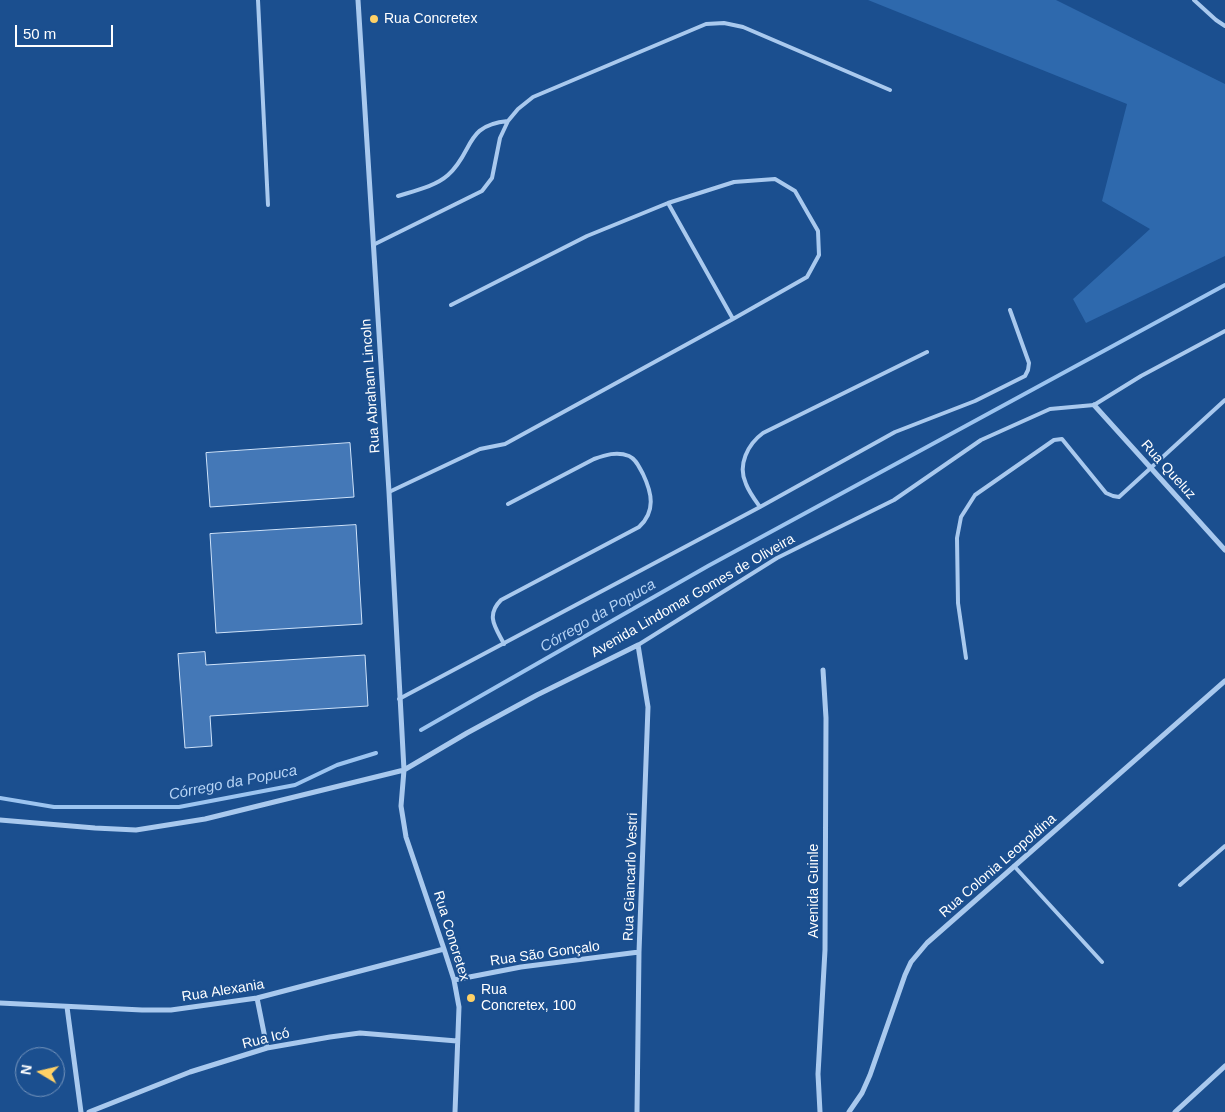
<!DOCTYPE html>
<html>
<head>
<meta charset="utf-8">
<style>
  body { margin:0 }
  #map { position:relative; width:1225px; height:1112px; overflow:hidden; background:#1b4f8f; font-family:Helvetica,sans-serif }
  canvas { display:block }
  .north { position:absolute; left:15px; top:1047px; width:50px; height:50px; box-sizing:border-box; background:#1b4f8f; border:1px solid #7695bc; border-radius:50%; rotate:279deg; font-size:14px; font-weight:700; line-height:20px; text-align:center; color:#fff }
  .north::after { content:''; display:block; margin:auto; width:18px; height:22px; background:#ffd166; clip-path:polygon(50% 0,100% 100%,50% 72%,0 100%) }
  .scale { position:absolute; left:15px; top:25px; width:98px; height:22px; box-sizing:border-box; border:2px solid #fff; border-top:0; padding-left:6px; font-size:15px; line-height:18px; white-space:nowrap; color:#fff; -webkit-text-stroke:4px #1b4f8f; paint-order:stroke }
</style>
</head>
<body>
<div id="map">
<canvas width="1225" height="1112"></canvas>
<div class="north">N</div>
<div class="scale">50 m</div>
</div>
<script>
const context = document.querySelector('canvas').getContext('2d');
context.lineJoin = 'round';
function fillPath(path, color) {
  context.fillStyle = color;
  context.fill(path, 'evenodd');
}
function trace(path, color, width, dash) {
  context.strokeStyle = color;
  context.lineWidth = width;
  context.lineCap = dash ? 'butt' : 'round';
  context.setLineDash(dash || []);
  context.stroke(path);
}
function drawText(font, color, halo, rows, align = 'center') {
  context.font = font + ' Helvetica,sans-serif';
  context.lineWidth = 4;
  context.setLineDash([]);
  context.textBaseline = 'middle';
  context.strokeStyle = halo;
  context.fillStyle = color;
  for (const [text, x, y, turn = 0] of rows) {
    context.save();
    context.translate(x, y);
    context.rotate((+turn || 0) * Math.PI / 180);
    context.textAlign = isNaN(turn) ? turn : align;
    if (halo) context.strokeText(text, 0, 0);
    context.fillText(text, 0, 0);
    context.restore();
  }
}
const green = new Path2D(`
  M868 0H1056L1225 84V256L1086 323 1073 299 1150 229 1102 201 1127 104Z`);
const stream = new Path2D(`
  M421 730 708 566 1225 285
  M0 798 54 807H179L295 785 337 765 376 753`);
const building = new Path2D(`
  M350 443 354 497 210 507 206 453Z
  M356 525 362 624 216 633 210 534Z
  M205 652 206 665 365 655 368 706 210 716 212 746 185 748 178 654Z`);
const service = new Path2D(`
  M258 0 268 205
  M1194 0 1216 20 1225 26
  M398 196C414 191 436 186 448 175 474 152 464 125 508 121
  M668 203 733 319
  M373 245 482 191 492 178 500 138 508 121 518 109 533 97 706 24 724 23 743 27 890 90
  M389 492 480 449 505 444 733 319 807 277 819 255 818 231 795 191 775 179 734 182 668 203 587 236 451 305
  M760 507C755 500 749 492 746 484 737 465 748 444 763 433L927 352
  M504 644C496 628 485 616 501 600L639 527C656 511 652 493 643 474 639 467 636 459 629 456 617 451 605 455 594 459L508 504
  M638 645 777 558 894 500 981 440 1050 409 1094 405 1141 376 1225 331
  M966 658 958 603 957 538 961 517 975 495 1054 440 1062 439 1106 493 1113 496 1119 497 1225 400
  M399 699 760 507 895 432 975 401 1025 376 1028 370 1029 363 1010 310
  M1014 866 1102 962
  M1180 885 1225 846`);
const minor = new Path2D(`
  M358 0 389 492 404 770 401 806 406 837 444 949 454 980 459 1007 455 1112
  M1094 405 1225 550
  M0 820 95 828 136 830 205 819 404 770 467 733 537 695 638 645 648 707 639 952 637 1112
  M454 980 521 967 639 952
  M257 998 267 1048
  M0 1003 142 1010H171L257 998 444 949
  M67 1007 81 1112
  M89 1112 190 1072 267 1048 330 1037 360 1033 457 1041
  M820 1112 818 1074 825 950 826 718 823 670
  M849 1112 862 1093 870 1075 905 975 911 962 927 943 1225 681
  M1175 1112 1225 1066`);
const markers = [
  [374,19,5,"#ffd166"],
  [471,998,5,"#ffd166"]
];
const poiNames = [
  ["Rua Concretex",384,19],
  ["Rua",481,990],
  ["Concretex, 100",481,1006]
];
const streetNames = [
  ["Rua Abraham Lincoln",371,386,-94],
  ["Rua Queluz",1168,470,48],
  ["Avenida Lindomar Gomes de Oliveira",693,596,-30],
  ["Rua Colonia Leopoldina",998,866,-41],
  ["Rua Giancarlo Vestri",631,877,-88],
  ["Avenida Guinle",814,891,-90],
  ["Rua Concretex",451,936,73],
  ["Rua São Gonçalo",545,954,-8],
  ["Rua Alexania",223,991,-9],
  ["Rua Icó",266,1039,-14]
];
const waterNames = [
  ["Córrego da Popuca",598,616,-30],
  ["Córrego da Popuca",233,783,-11]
];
fillPath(green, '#2e69ad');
trace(stream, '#9cc4f0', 4);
fillPath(building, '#4478b7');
trace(building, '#cfe3fa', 1);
trace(service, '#a9c9ee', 4);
trace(minor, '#a9c9ee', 5);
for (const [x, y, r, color] of markers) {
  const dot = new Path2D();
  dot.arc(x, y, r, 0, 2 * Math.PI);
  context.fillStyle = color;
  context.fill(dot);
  trace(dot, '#1b4f8f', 2);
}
drawText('14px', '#fff', '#1b4f8f', poiNames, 'left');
drawText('14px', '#fff', '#1b4f8f', streetNames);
drawText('italic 15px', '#b5d3f5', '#1b4f8f', waterNames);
</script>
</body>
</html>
